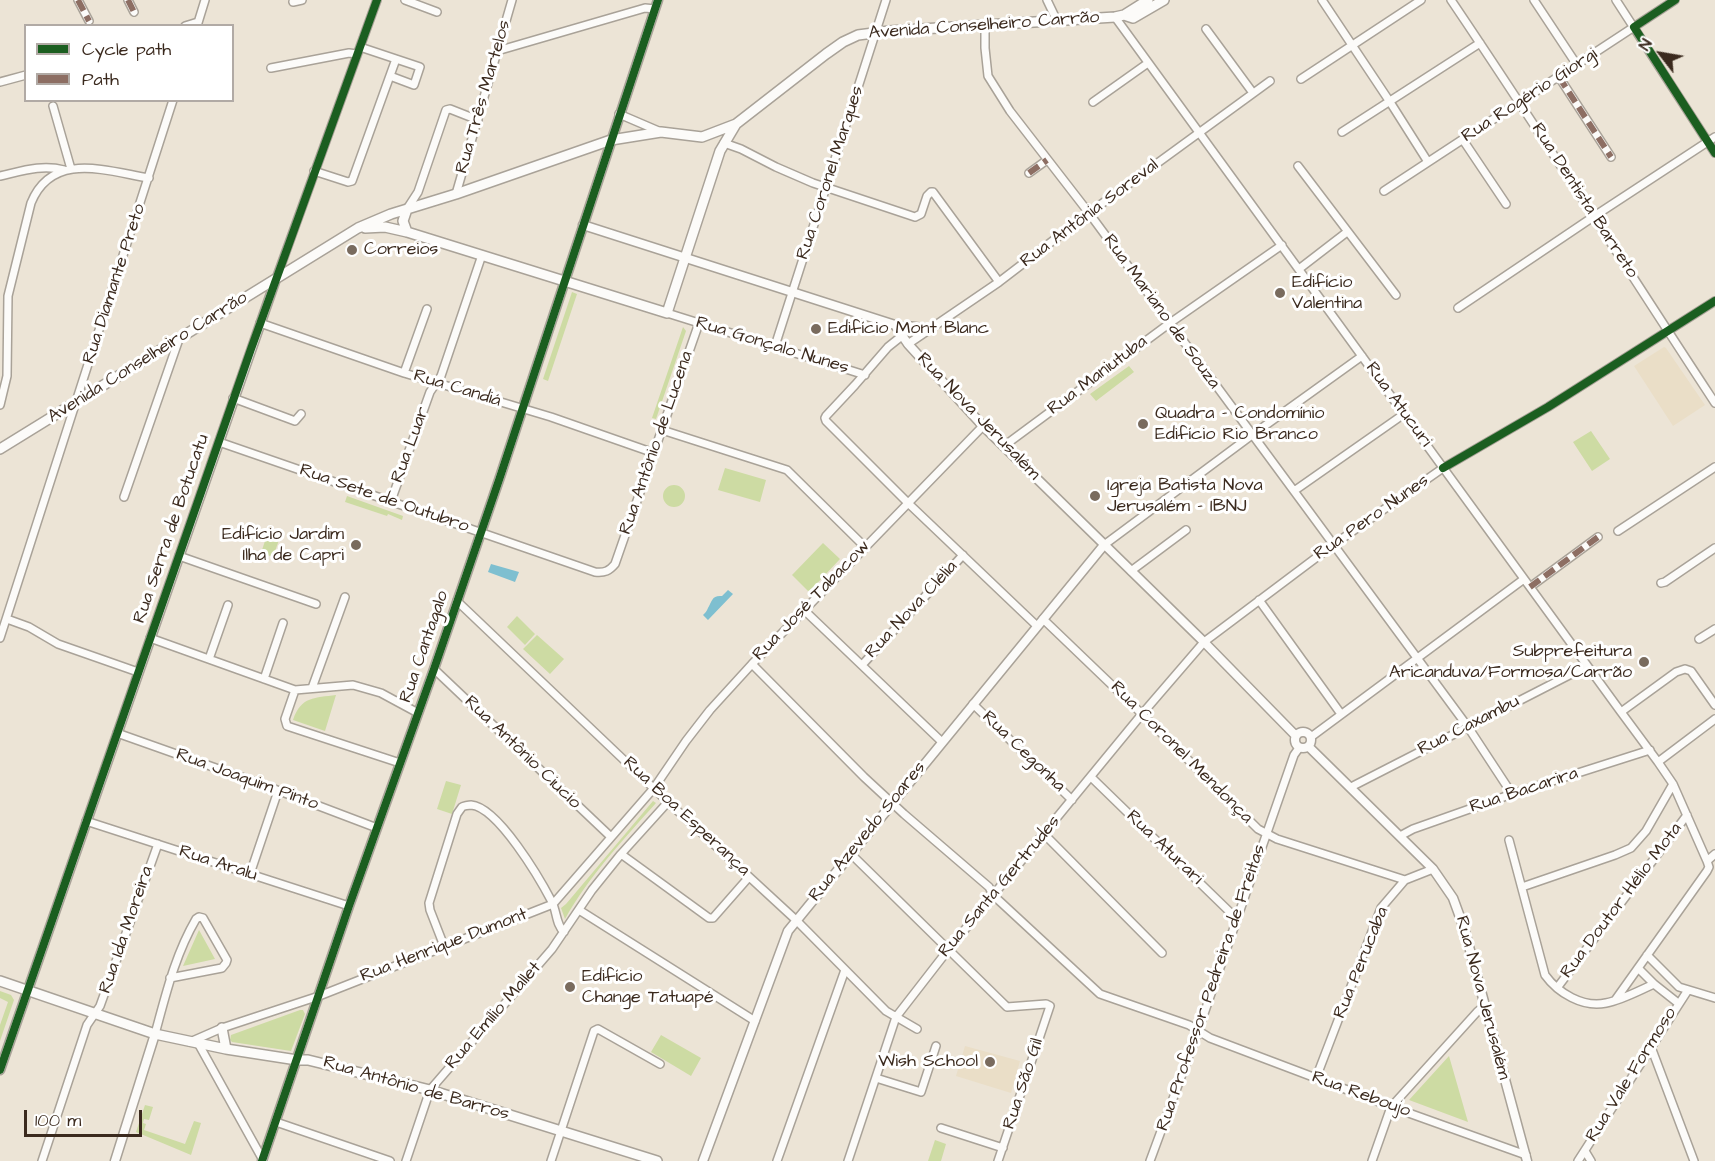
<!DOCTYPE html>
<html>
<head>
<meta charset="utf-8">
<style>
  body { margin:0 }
  #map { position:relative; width:1715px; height:1161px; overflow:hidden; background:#ece4d6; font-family:"Architects Daughter",sans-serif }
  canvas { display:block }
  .legend { position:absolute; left:24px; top:24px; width:210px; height:78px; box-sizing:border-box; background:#fff; border:2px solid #b1aaa5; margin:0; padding:8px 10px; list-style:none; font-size:18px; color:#3b2a1e }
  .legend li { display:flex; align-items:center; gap:12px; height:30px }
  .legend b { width:30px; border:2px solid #b1aaa5 }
  .north { position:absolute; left:1631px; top:24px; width:60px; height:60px; -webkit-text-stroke:4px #fff; paint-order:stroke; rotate:301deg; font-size:16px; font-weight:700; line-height:24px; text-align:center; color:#3b2a1e }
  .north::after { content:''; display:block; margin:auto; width:21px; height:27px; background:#3b2a1e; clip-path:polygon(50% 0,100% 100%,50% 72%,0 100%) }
  .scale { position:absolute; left:24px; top:1110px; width:118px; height:27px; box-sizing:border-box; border:3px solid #3b2a1e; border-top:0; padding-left:8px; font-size:18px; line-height:21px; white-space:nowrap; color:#3b2a1e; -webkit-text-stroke:4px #fff; paint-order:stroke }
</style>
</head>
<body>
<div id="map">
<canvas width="1715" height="1161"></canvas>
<ul class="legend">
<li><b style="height:8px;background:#1b5e20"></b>Cycle path</li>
<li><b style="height:8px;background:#8d6e63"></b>Path</li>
</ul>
<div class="north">N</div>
<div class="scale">100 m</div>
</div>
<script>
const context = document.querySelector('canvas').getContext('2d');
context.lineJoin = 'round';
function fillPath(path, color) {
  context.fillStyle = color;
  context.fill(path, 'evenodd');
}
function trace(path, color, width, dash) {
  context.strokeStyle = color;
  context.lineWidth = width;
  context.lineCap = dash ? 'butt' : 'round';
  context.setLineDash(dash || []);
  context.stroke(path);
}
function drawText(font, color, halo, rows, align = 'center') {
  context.font = font + ' "Architects Daughter",sans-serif';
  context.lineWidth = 6;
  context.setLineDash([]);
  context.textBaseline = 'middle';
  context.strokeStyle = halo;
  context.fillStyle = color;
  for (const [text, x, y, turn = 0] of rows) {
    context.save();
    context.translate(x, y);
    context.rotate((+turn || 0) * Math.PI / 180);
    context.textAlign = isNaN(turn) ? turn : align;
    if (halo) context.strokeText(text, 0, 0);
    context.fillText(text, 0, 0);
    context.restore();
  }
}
const built = new Path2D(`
  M1664 347 1666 348 1705 405 1673 426 1634 366Z
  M965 1046 1020 1061 1011 1093 956 1076Z`);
const green = new Path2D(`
  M572 292 577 294 548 381 543 379Z
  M683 327 686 331 656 419 652 418Z
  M1129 366 1134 372 1096 401 1090 394Z
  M1591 431 1610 459 1592 471 1573 442Z
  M725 468 766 480 760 502 718 490Z
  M663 496a11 11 0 1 1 22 0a11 11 0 1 1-22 0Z
  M347 496 403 516 402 520 388 514 387 516 345 502Z
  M267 535 279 540 273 557 261 553Z
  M823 543 840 559 809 592 792 575Z
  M517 616 535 634 525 645 507 627Z
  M537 635 564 659 550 674 523 649Z
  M336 695 325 731 293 720C301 696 315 698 336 695Z
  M446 781 461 785 452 814 437 809Z
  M653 801 656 803C623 840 589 876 565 919L561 908 566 904Z
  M199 930 215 959 183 966Z
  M0 991 11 995 14 1000 0 1041V1025L8 1002 0 998Z
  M300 1010H303L305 1014 291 1051 232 1042 230 1040 231 1035Z
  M661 1035 701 1058 691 1076 651 1052Z
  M1449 1056 1468 1122 1409 1100Z
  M145 1105 153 1107 149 1120 144 1119 143 1123 146 1124 144 1130 185 1144 194 1121 201 1123 191 1155 136 1132Z
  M935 1140 946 1144 941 1161H928Z`);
const water = new Path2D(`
  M491 564 519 572 515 582 488 572Z
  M728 590 733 594 708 620 703 615C705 613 707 611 708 608 712 601 712 595 722 596Z`);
const minor = new Path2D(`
  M78 0 89 21
  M128 0 134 12
  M405 0 437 12
  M1047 0 1057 21
  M1322 0 1390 102 1428 162
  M1451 0C1541 133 1627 269 1715 403
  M1534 0 1577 65
  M1616 0 1715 153
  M293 2 302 0
  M1115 17 1621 712 1658 762 1673 784 1707 861
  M985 24V48L988 76 1010 111 1089 213 1294 491 1468 727 1512 794
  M185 26 198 22
  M197 26 205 0
  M1206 29 1253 93
  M360 47 420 67 414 85 390 76
  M497 51 645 8 655 9
  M271 68 349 53 357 54
  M1559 77 1611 157
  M1301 79 1421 0
  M0 82 26 75
  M1093 102 1148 63
  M53 106 71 169
  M619 114 661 132
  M1342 132 1480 43
  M1463 140 1506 204
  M724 143 741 149 776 167 813 183 915 217 921 214 927 196 931 192H933L999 282
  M1298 166 1396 295
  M314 171 348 182 352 181 396 59
  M1029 173 1047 160
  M0 176C22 171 42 164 64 170
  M1384 191 1675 0
  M456 194 512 0
  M407 209 418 192 446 110 450 109 478 120
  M1299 269 1347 232
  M276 279 377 0
  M1458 308 1593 217 1715 137
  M667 313 865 375
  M260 323 404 373 551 417 654 453
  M903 335 888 347 855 385 826 416 825 418 826 421 908 503 1037 626
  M908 344 999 282 1089 213 1270 81
  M775 346 886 0
  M404 373 427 309
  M233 398 295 421 301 414
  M0 405 7 376 8 296 31 203C52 151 106 171 149 178
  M662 430 787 470 865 547
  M219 442 595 572C605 573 609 571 615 564L699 323
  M1004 446 1170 323 1282 245
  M1294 491 1404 414
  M124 497 179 339
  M391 501 430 392 441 376 482 255
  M1618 531 1715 467
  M1104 545 1252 435 1362 356
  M179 556 316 604
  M1131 571 1186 530
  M1661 583 1665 582 1715 548
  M1530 587 1598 537
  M1259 600 1341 714
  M457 601 668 802 796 920 886 1011 917 1029
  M804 610 942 742
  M7 619 29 627 58 644 138 672
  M1043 619 1142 714 1258 829 1277 839 1405 880
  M0 638 173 100
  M150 638 295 690 353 685 381 693 418 713
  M1699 639 1715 629
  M209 659 228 605
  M752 664 864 777 904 814 989 887 993 895 1100 994 1189 1025 1210 1038 1403 1111 1526 1155
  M862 665 963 555
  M434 669 611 837
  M264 679 283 623
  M312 688 345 597
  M295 690 285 719 287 726 400 763
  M973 704 1072 800
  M1621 712 1676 672 1685 669 1691 671 1715 705
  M117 733 261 784 377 828
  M1311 737 1524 579
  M1658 762 1715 719
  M1091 777 1237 919
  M1351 787 1587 666
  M86 821 349 906
  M1044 834 1162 953
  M1400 836 1413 829 1512 794 1650 750
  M1509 840 1545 975C1558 993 1583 1008 1606 1003 1622 1000 1638 991 1654 984L1678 1003
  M621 854 709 918H713L749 877
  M851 854 1007 1007 1046 1004 1050 1006 998 1161
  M250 874 278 791
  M1522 887 1615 855 1631 848 1646 831 1673 784
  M579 910 755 1021
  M444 946 430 910 429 903 457 814 462 807C463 806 469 805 471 805 498 807 540 879 552 902 557 912 556 925 564 932
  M1647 955 1679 987 1715 998
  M1638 968 1654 984
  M1557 988 1687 815
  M1616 999 1707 871 1709 867 1707 861 1715 854
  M155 1034C166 994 175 955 196 919L199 917 203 918 227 960 226 963 222 968 170 978
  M190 1042 222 1028 319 996 553 904 654 788 686 741 710 710 752 664 983 426
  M198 1043 263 1160
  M1651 1047 1694 1161
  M876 1078 921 1092 936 1046
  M1316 1078 1381 908 1405 880 1433 869
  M276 1122 390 1161
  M941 1128 1003 1148
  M1585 1151 1591 1161
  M42 1161 87 1025 100 1006 158 844
  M406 1161 430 1090 552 949 592 890 621 854 668 802
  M551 1161 594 1031 598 1029 660 1064
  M777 1161 845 970
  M848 1161 896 1017 948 950 1142 714 1204 642 1333 545 1443 468 1548 407 1715 301
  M1150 1161 1198 1031 1294 755 1299 748
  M1372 1161 1391 1107 1477 1012 1484 1006
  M1578 1161 1688 990`);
const tertiary = new Path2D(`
  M583 225 895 325 908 344 983 426 1204 642 1296 736
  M899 329 907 326 931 329
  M1295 740a8 8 0 1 1 16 0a8 8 0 1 1-16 0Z
  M1309 747 1433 869 1453 898 1464 928 1527 1161
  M0 1070 276 279
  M115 1161 155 1034
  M262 1161 349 906 434 669 499 480 658 0
  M703 1161 788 931 1104 545`);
const secondary = new Path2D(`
  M1124 15 1133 18 1164 0
  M365 228 385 227 407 232 667 313 720 151 736 124
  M407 232 403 221 407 209
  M0 449 358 228 391 214 456 194 611 140 661 132 702 137 736 124 826 54 843 42 858 35 889 31 1115 17 1124 15 1148 0
  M0 981 155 1034 226 1049 297 1060H308L430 1090 657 1161
  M222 1028 226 1049`);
const quiet = new Path2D(`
  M78 0 89 21
  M128 0 134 12
  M1559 77 1611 157
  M1029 173 1047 160
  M1530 587 1598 537`);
const cycleway = new Path2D(`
  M1675 0 1634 27 1715 153
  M1443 468 1548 407 1715 301
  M0 1070 251 349 377 0
  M262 1161 349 906 434 669 499 480 658 0`);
const markers = [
  [352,250,6,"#796b5e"],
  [1280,293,6,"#796b5e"],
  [816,329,6,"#796b5e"],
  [1143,424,6,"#796b5e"],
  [1095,496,6,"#796b5e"],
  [356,545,6,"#796b5e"],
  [1644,662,6,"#796b5e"],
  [570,987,6,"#796b5e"],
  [990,1062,6,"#796b5e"]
];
const streetNames = [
  ["Avenida Conselheiro Carrão",984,26,-4],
  ["Rua Rogério Giorgi",1530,96,-33],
  ["Rua Três Martelos",484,97,-74],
  ["Rua Coronel Marques",831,173,-72],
  ["Rua Dentista Barreto",1584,201,57],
  ["Rua Antônia Soreval",1090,214,-37],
  ["Rua Diamante Preto",115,284,-72],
  ["Rua Mariano de Souza",1161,312,54],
  ["Rua Gonçalo Nunes",772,346,17],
  ["Avenida Conselheiro Carrão",148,358,-32],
  ["Rua Maniutuba",1098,376,-37],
  ["Rua Candiá",457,389,17],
  ["Rua Atucuri",1398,405,54],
  ["Rua Nova Jerusalém",978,417,46],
  ["Rua Antônio de Lucena",657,443,-71],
  ["Rua Luar",411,445,-70],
  ["Rua Sete de Outubro",384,499,19],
  ["Rua Pero Nunes",1372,518,-35],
  ["Rua Serra de Botucatu",172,529,-71],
  ["Rua José Tabacow",812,601,-46],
  ["Rua Nova Clélia",912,610,-47],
  ["Rua Cantagalo",425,647,-71],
  ["Rua Caxambu",1469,726,-27],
  ["Rua Cegonha",1023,752,44],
  ["Rua Antônio Ciucio",522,753,44],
  ["Rua Coronel Mendonça",1181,753,45],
  ["Rua Joaquim Pinto",247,780,20],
  ["Rua Bacarira",1524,791,-18],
  ["Rua Boa Esperança",686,817,43],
  ["Rua Azevedo Soares",868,832,-51],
  ["Rua Aturari",1164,848,44],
  ["Rua Aralu",218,864,18],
  ["Rua Santa Gertrudes",1000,887,-50],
  ["Rua Doutor Hélio Mota",1622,901,-53],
  ["Rua Ida Moreira",127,930,-71],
  ["Rua Henrique Dumont",444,946,-21],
  ["Rua Perucaba",1362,963,-68],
  ["Rua Professor Pedreira de Freitas",1212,988,-71],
  ["Rua Nova Jerusalém",1482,998,75],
  ["Rua Emílio Mallet",494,1016,-49],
  ["Rua Vale Formoso",1632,1075,-58],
  ["Rua São Gil",1024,1084,-72],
  ["Rua Antônio de Barros",416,1089,16],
  ["Rua Reboujo",1361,1095,20]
];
const poiNames = [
  ["Correios",364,250],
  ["Edifício",1292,283],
  ["Valentina",1292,304],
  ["Edifício Mont Blanc",828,329],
  ["Quadra - Condomínio",1155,414],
  ["Edifício Rio Branco",1155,435],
  ["Igreja Batista Nova",1107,486],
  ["Jerusalém - IBNJ",1107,507],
  ["Edifício Jardim",344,535,"right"],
  ["Ilha de Capri",344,556,"right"],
  ["Subprefeitura",1632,652,"right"],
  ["Aricanduva/Formosa/Carrão",1632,673,"right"],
  ["Edifício",582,977],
  ["Change Tatuapé",582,998],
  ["Wish School",978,1062,"right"]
];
fillPath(built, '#eadec7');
fillPath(green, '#cddba3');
fillPath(water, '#7ebfd0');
trace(minor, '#a9a298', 10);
trace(tertiary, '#a9a298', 11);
trace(secondary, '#a9a298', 12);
trace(minor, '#fcfbf9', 7);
trace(tertiary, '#fcfbf9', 8);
trace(secondary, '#fcfbf9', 9);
trace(quiet, '#8d6e63', 6, [12, 6]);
trace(cycleway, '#1b5e20', 8);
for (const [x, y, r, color] of markers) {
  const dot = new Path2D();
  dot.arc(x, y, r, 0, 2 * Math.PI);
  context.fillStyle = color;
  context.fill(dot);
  trace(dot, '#fff', 2);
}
drawText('18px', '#3b2a1e', '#fff', streetNames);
drawText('18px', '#3b2a1e', '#fff', poiNames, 'left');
</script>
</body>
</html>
